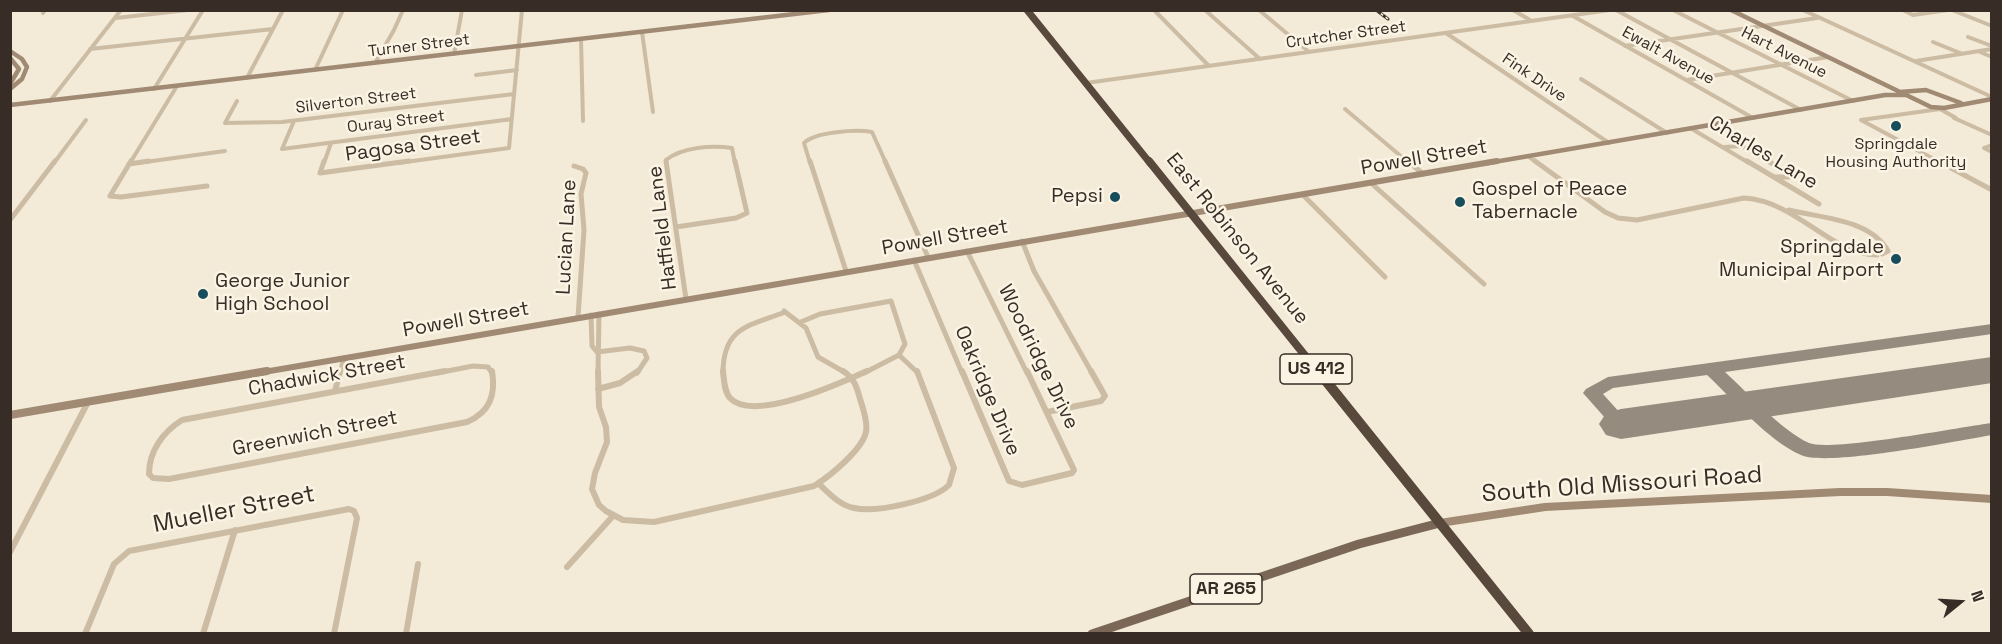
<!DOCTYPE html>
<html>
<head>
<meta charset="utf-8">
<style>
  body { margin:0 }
  #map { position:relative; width:2002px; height:644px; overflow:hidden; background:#f3ead8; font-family:"Space Grotesk",sans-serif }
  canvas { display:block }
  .frame { position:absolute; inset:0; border:12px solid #372d26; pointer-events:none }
  .north { position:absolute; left:1930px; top:572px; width:60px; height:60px; -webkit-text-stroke:4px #fbf4e4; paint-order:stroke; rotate:72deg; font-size:16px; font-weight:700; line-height:24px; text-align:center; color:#372d26 }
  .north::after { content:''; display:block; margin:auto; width:21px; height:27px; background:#372d26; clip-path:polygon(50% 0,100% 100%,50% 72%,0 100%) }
</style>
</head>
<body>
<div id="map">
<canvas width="2002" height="644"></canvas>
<div class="frame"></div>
<div class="north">N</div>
</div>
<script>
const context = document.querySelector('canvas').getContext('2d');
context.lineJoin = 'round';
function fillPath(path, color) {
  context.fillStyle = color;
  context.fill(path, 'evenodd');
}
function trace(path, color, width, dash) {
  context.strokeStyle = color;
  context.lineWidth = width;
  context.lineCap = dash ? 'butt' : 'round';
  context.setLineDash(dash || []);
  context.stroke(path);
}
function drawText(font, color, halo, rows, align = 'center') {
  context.font = font + ' "Space Grotesk",sans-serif';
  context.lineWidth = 5;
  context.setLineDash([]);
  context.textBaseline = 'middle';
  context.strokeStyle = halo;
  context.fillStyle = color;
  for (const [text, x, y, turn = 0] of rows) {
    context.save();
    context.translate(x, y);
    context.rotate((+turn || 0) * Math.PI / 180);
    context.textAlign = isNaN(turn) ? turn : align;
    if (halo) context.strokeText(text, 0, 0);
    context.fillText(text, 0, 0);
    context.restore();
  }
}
const taxiway = new Path2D(`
  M1992 324V334L1725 372C1748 393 1782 431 1809 443 1830 452 1961 427 1992 423V435C1956 441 1827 467 1801 455 1767 440 1734 400 1707 375L1613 388 1603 394 1630 424 1628 428 1621 430 1614 428 1583 393 1586 389 1608 377Z`);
const runway = new Path2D(`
  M1992 357V383L1621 439 1606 435 1599 424 1606 413 1621 409Z`);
const streetFar2 = new Path2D(`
  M1154 10 1209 66
  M1205 10 1260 59
  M1259 10 1309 52
  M1513 10 1530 20
  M1616 10 1801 110
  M1673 10 1853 101
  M1803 10 1992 97
  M1903 10 1913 15 1948 10
  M1952 10 1992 26
  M43 13 45 10
  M1573 16 1753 118
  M116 18 188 10
  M642 32 653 112
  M1446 33 1609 143
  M1968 37 1992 46
  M581 39 583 121
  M1933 42 1960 53
  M1625 46 1817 18
  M90 49 273 29
  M1980 52 1992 57
  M454 54 462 10
  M1916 61 1992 49
  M375 63 394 30 403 10
  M315 70 343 10
  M476 75 517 70
  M247 78 283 10
  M1581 79 1667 133
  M1687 80 1828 57
  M1086 83 1610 10
  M154 89 203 10
  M50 101 121 10
  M237 101 225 123 282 122 514 94
  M1345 109 1409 163
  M1954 118 1992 135
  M1692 129 1749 163
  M1992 145 1984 148 1992 152
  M1724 147 1742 146 1771 163
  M282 149 512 119
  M282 149 294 121
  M1529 157 1537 163
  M54 163 86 120
  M130 163 177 86
  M138 163 225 151
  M324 163 331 143
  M398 163 509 148 522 10
  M666 163V160C682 147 712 145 732 148L735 163
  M810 163 804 143C815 132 856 129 872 132L886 163
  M1941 163 1861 120 1940 109 1956 118`);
const streetFar1 = new Path2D(`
  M131 161 110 196 121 197 207 186
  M324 161 320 173 409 161
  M666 161 686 299
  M810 161 846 271
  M885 161 928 257
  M1408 161 1423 174
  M1535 161 1605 212 1618 218 1637 220 1744 198C1797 201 1831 255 1877 255
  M1747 161 1819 204
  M1768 161 1790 174 1789 177H1775
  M1938 161 1992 190
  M129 164 149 161
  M574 166 583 169 586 173 581 194 584 230 578 317
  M1371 183 1484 284
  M1303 195 1385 277
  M1789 210C1821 218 1870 219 1888 251L1882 254
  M10 220 55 161
  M676 227 736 218 747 213 735 161
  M1022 241 1034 271 1092 373
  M967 251 1027 373
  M914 260 962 373
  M784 311 806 328 818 357 846 373
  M591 315 592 346 597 352
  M801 322 820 314 891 301 905 344 899 355 864 373
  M597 352 630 348 644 351 647 358 637 373
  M899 355 918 373
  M340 373 344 358
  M437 373 473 366 488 367 492 373
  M598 373 599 314
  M723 373C723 327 749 326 785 312`);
const street = new Path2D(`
  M445 371 182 420C163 432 149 451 149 474L153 478 169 479 467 422C490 412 496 395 492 371
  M598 371 599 407 606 427 607 442 595 473 592 489 599 505 606 511 623 520 654 522 814 486C830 476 862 450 866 432 868 422 863 408 860 399 857 387 854 378 843 371
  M723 371C724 380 724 391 730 398 753 423 841 383 867 371
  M962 371 1009 481 1022 485 1072 473 1074 470 1027 371
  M598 389 620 383 638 371
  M335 391 340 371
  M1047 412 1101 401 1105 396 1091 371
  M819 484C829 493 839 505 854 508 875 513 933 501 949 485L954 468 917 371
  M10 552 88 402
  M567 567 613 516
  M85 634 114 564 129 551 349 509 354 511 357 518 334 634
  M203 634 235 530
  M406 634 418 564`);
const secondaryFar2 = new Path2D(`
  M1731 10 1931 107 1944 108 1992 99
  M10 51 22 59 27 67 22 79 10 89
  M10 58 19 69 10 84
  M1900 92 1926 90 1961 103
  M10 105 829 10
  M1488 163 1885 95H1905`);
const secondaryFar1 = new Path2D(`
  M258 373 1497 161`);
const secondary = new Path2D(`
  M10 415 267 371
  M1440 523 1545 507 1840 492H1887L1992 499`);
const primary = new Path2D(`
  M1092 634 1359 544 1440 523`);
const highwayFar2 = new Path2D(`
  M1027 10 1150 163`);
const highwayFar1 = new Path2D(`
  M1149 161 1319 373`);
const highway = new Path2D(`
  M1318 371 1529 634`);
const rail = new Path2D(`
  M1376 10 1388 19`);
const markers = [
  [1896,126,6,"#184d5b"],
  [1115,197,6,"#184d5b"],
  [1460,202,6,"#184d5b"],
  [1896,259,6,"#184d5b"],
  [203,294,6,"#184d5b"]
];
const farStreetnames = [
  ["Crutcher Street",1346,35,-8],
  ["Turner Street",419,46,-7],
  ["Hart Avenue",1784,53,27],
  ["Ewalt Avenue",1668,56,29],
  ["Fink Drive",1534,78,34],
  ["Silverton Street",356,101,-7],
  ["Ouray Street",396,122,-7]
];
const farPoinames = [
  ["Springdale",1896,145],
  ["Housing Authority",1896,163]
];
const shields = [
  [1316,369,72],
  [1226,589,72]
];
const shieldNames = [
  ["US 412",1316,369],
  ["AR 265",1226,589]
];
const streetNames = [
  ["Pagosa Street",413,146,-8],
  ["Charles Lane",1763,153,31],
  ["Powell Street",1424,158,-10],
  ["Hatfield Lane",663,228,-97],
  ["Lucian Lane",567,237,-87],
  ["Powell Street",945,238,-10],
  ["East Robinson Avenue",1237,239,51],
  ["Powell Street",466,320,-10],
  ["Woodridge Drive",1038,357,64],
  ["Chadwick Street",327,376,-10],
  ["Oakridge Drive",987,391,67],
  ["Greenwich Street",315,434,-11]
];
const poiNames = [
  ["Gospel of Peace",1472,190],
  ["Tabernacle",1472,213],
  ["Pepsi",1103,197,"right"],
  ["Springdale",1884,248,"right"],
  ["Municipal Airport",1884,271,"right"],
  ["George Junior",215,282],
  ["High School",215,305]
];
const nearStreetnames = [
  ["South Old Missouri Road",1622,485,-4],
  ["Mueller Street",234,510,-11]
];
fillPath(taxiway, '#958c7f');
fillPath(runway, '#958c7f');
trace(streetFar2, '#ccbca3', 4);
trace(streetFar1, '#ccbca3', 5);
trace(street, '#ccbca3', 6);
trace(secondaryFar2, '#a08a74', 4.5);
trace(secondaryFar1, '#a08a74', 6);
trace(secondary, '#a08a74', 8);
trace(primary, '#7a6755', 9);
trace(highwayFar2, '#58493c', 7);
trace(highwayFar1, '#58493c', 8);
trace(highway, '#58493c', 10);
trace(rail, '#372d26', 3);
trace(rail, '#fbf4e4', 1.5, [3]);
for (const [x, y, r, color] of markers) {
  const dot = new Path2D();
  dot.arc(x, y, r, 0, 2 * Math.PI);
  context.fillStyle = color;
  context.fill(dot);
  trace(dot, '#fbf4e4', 2);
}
drawText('16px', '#372d26', '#fbf4e4', farStreetnames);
drawText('16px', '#372d26', '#fbf4e4', farPoinames);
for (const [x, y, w] of shields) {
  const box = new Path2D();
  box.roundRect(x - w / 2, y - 15, w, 30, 4.5);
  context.fillStyle = '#fbf4e4';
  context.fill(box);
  trace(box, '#372d26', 1.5);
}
drawText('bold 18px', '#372d26', null, shieldNames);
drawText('20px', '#372d26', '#fbf4e4', streetNames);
drawText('20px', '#372d26', '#fbf4e4', poiNames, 'left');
drawText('24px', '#372d26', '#fbf4e4', nearStreetnames);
</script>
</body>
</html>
